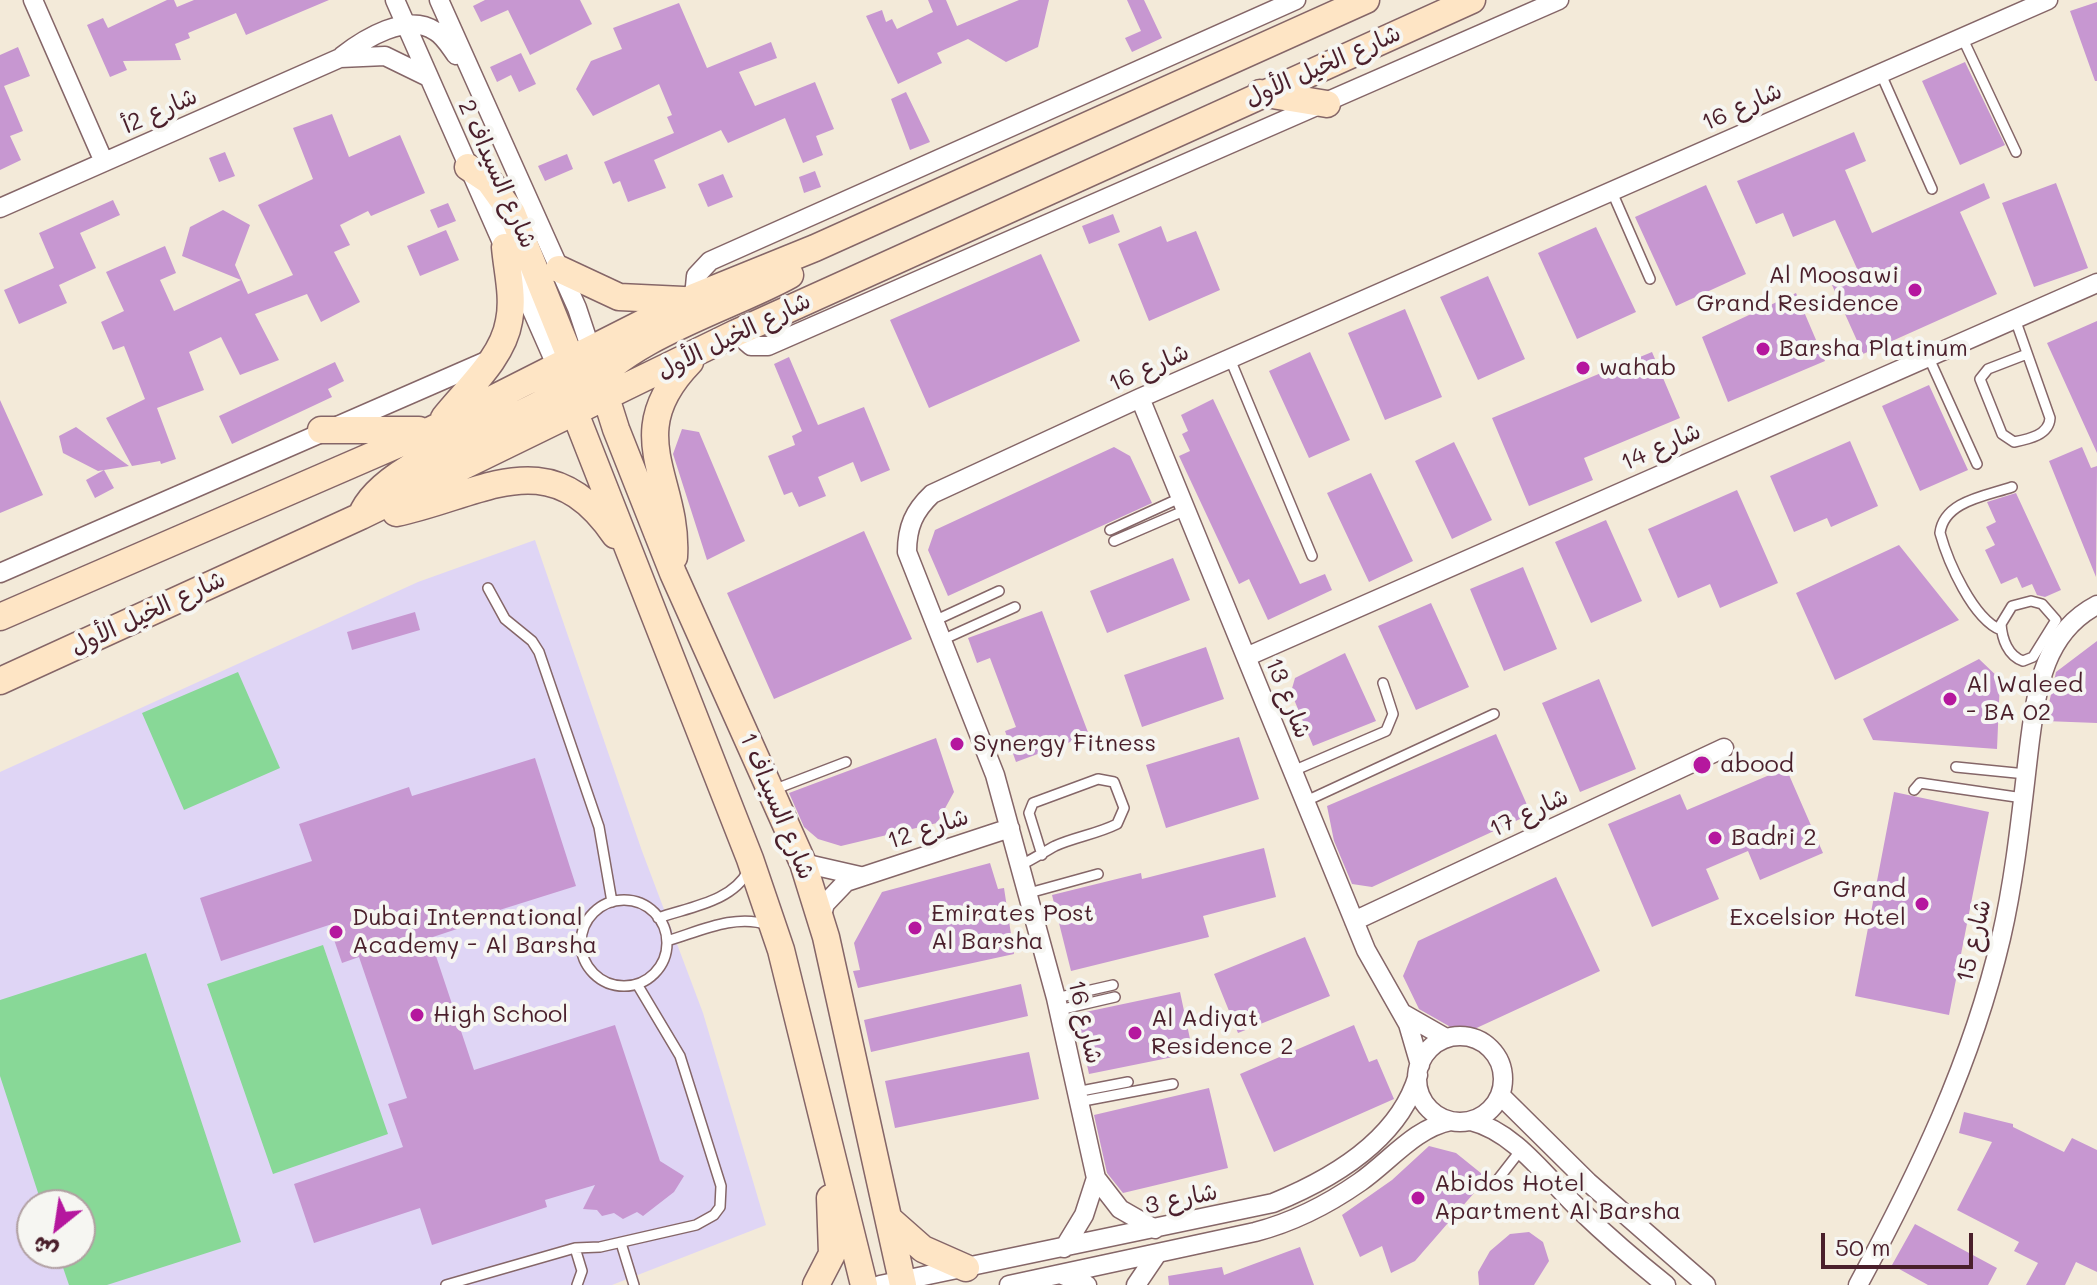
<!DOCTYPE html>
<html>
<head>
<meta charset="utf-8">
<style>
  body { margin:0 }
  #map { position:relative; width:2097px; height:1285px; overflow:hidden; background:#f3ead9; font-family:Mali,"Playpen Sans Arabic",sans-serif }
  canvas { display:block }
  .north { position:absolute; left:16px; top:1189px; width:80px; height:80px; box-sizing:border-box; background:#f6f6f2; border:2px solid #b1a0a2; border-radius:50%; rotate:210deg; font-size:22px; font-weight:700; line-height:32px; text-align:center; color:#4a1f2b }
  .north::after { content:''; display:block; margin:auto; width:28px; height:36px; background:#b5179e; clip-path:polygon(50% 0,100% 100%,50% 72%,0 100%) }
  .scale { position:absolute; left:1821px; top:1233px; width:152px; height:36px; box-sizing:border-box; border:4px solid #4a1f2b; border-top:0; padding-left:10px; font-size:24px; line-height:28px; white-space:nowrap; color:#4a1f2b; -webkit-text-stroke:6px #f6f6f2; paint-order:stroke }
</style>
</head>
<body>
<div id="map">
<canvas width="2097" height="1285"></canvas>
<div class="north">ش</div>
<div class="scale">50 m</div>
</div>
<script>
const context = document.querySelector('canvas').getContext('2d');
context.lineJoin = 'round';
function fillPath(path, color) {
  context.fillStyle = color;
  context.fill(path, 'evenodd');
}
function trace(path, color, width, dash) {
  context.strokeStyle = color;
  context.lineWidth = width;
  context.lineCap = dash ? 'butt' : 'round';
  context.setLineDash(dash || []);
  context.stroke(path);
}
function drawText(font, color, halo, rows, align = 'center') {
  context.font = font + ' Mali,"Playpen Sans Arabic",sans-serif';
  context.lineWidth = 8;
  context.setLineDash([]);
  context.textBaseline = 'middle';
  context.strokeStyle = halo;
  context.fillStyle = color;
  for (const [text, x, y, turn = 0] of rows) {
    context.save();
    context.translate(x, y);
    context.rotate((+turn || 0) * Math.PI / 180);
    context.textAlign = isNaN(turn) ? turn : align;
    if (halo) context.strokeText(text, 0, 0);
    context.fillText(text, 0, 0);
    context.restore();
  }
}
const built = new Path2D(`
  M535 540 642 851 703 1013 766 1225 612 1285H0V772L418 582ZM32 1205H80V1253H32Z`);
const green = new Path2D(`
  M238 672 280 768 184 810 142 713Z
  M323 945 388 1134 273 1174 207 984Z
  M146 953 241 1242 107 1285H69L58 1253H80V1205H42L0 1076V1000Z`);
const building = new Path2D(`
  M167 0H174L177 7 194 0H329L246 35 236 13 188 33 190 38 175 44 181 60 123 61 127 70 110 77 87 25 103 18 108 28Z
  M485 0H580L592 24 530 55 508 10 481 22 473 6Z
  M928 0H946L957 26 1019 0H1049L1038 47 1006 62 968 39 937 53 942 63 898 84 866 16 882 10 886 22 892 19 897 29 933 12Z
  M1127 0H1144L1162 38 1132 52 1125 38 1141 31Z
  M2097 2V81H2095L2070 11Z
  M679 3 707 68 771 42 777 58 739 72 755 106 815 82 834 129 816 136 823 155 803 163 785 118 728 143 721 130 654 160 666 188 628 202 620 181 613 184 604 162 674 133 667 117 672 115 659 84 593 116 576 89 591 61 622 49 613 28Z
  M18 47 30 76 4 86 23 131 10 136 21 160 0 170V55Z
  M521 53 536 84 519 92 511 75 497 82 490 67Z
  M1965 62 2005 145 1960 165 1922 81Z
  M906 92 930 142 910 150 891 99Z
  M332 114 349 157 400 135 425 193 371 216 368 211 340 225 350 245 334 252 360 302 321 322 307 294 255 314 279 360 240 375 221 337 189 352 204 390 157 408 176 459 161 464 160 461 132 466 106 418 145 399 124 346 113 350 101 322 124 311 106 272 165 246 176 273 160 280 174 311 241 280 182 256 190 227 223 210 250 225 235 265 248 294 293 275 258 205 313 179 293 128Z
  M1854 132 1866 161 1845 170 1872 233 1984 183 1990 198 1960 212 1997 294 1863 354 1832 285 1859 273 1835 220 1793 237 1783 213 1756 224 1737 181Z
  M225 152 235 176 219 182 209 158Z
  M567 154 573 169 545 181 538 166Z
  M815 171 821 187 804 193 799 177Z
  M723 174 733 197 708 207 698 184Z
  M2056 183 2088 268 2034 287 2002 203Z
  M1706 185 1746 274 1676 306 1635 217Z
  M113 200 120 215 80 233 96 268 59 285 67 303 19 324 4 290 54 268 39 233Z
  M448 203 456 221 438 228 430 210Z
  M1113 214 1120 232 1089 244 1082 226Z
  M1161 226 1167 242 1196 231 1220 290 1149 321 1118 244Z
  M1596 227 1636 312 1577 339 1538 253Z
  M446 230 459 260 420 276 407 246Z
  M1041 254 1080 341 929 408 890 320Z
  M1488 276 1525 359 1478 380 1440 297Z
  M1796 293 1825 361 1728 402 1702 337Z
  M1405 309 1442 397 1385 420 1348 333Z
  M2097 321V453L2047 343Z
  M1310 352 1350 440 1309 458 1269 371Z
  M1652 352 1680 418 1584 458 1593 480 1529 506 1492 418Z
  M789 357 818 425 864 407 890 470 861 482 853 462 818 477 826 496 799 507 792 492 784 495 768 456 795 445 792 436 802 431 774 364Z
  M335 362 344 381 328 389 332 397 232 444 219 416Z
  M1929 385 1968 470 1920 491 1882 406Z
  M1213 399 1300 584 1325 574 1332 590 1268 620 1249 579 1239 584 1179 456 1190 451 1182 434 1188 431 1181 415Z
  M0 400 43 495 0 513Z
  M76 427 129 466 98 471 63 453 59 436Z
  M682 429 699 432 745 541 707 560 673 454Z
  M1850 441 1878 506 1831 527 1827 518 1794 532 1770 476Z
  M1454 442 1492 520 1452 539 1415 461Z
  M1114 447 1130 456 1152 503 948 596 928 550 935 530Z
  M2082 447 2091 468 2097 466 2096 577 2049 461Z
  M104 470 114 488 95 498 86 480Z
  M1371 473 1413 561 1369 582 1327 493Z
  M1737 490 1778 583 1720 608 1710 584 1678 598 1648 529Z
  M2016 493 2061 590 2045 597 2037 595 2032 584 2022 588 2017 577 2001 584 1985 550 1995 545 1986 527 1996 522 1987 502Z
  M1606 520 1642 601 1591 623 1555 542Z
  M864 531 912 639 774 699 727 593Z
  M1899 545 1959 620 1835 680 1796 593Z
  M1173 558 1190 600 1107 633 1090 591Z
  M1523 567 1557 649 1504 671 1470 589Z
  M1431 603 1469 687 1416 710 1378 626Z
  M1042 611 1089 735 1016 762 1005 731 1016 727 990 658 977 663 968 638Z
  M415 612 420 630 352 650 347 632Z
  M2097 641V723L2045 721 2056 672Z
  M1206 647 1224 699 1142 727 1124 675Z
  M1345 653 1376 721 1313 746 1291 692 1295 678Z
  M1979 659 2000 679 1997 749 1873 740 1863 719Z
  M1599 679 1636 769 1580 792 1542 703Z
  M1496 734 1531 814 1372 887 1352 884 1334 841 1327 806Z
  M1239 737 1259 799 1166 828 1146 765Z
  M936 738 954 792 937 823 841 846 818 839 804 827 789 793Z
  M535 758 576 886 455 924 457 929 430 938 474 1070 615 1025 660 1161 684 1176 674 1192 643 1216 637 1212 623 1219 614 1213 602 1216 597 1210 583 1209 595 1185 545 1200 547 1207 432 1245 420 1208 314 1243 294 1184 403 1147 388 1104 407 1098 359 957 342 963 329 925 221 961 200 898 312 861 299 824 409 787 412 796Z
  M1786 768 1823 853 1760 880 1748 851 1706 869 1719 899 1652 927 1608 824 1680 794 1687 810Z
  M1894 792 1989 812 1949 1015 1855 996Z
  M1264 848 1276 897 1203 916 1209 937 1071 971 1052 895 1141 873 1142 879Z
  M990 863 998 889 1004 888 1014 954 858 988 853 971 860 970 854 943 882 892Z
  M1556 877 1600 971 1470 1031 1454 1029 1419 1009 1403 976 1418 941Z
  M1305 937 1330 996 1238 1033 1214 974Z
  M1021 984 1028 1016 871 1052 864 1020Z
  M1180 992 1193 1053 1089 1074 1076 1014Z
  M1354 1025 1369 1062 1377 1059 1394 1099 1274 1152 1240 1074Z
  M1029 1052 1039 1099 895 1128 885 1081Z
  M1209 1088 1228 1168 1123 1193 1107 1173 1094 1115Z
  M1964 1112 2013 1124V1127L2064 1152 2072 1138 2097 1150V1272L2076 1262 2065 1285H2026L2038 1263 2014 1251 2019 1242 1957 1210 1992 1142 1959 1133Z
  M1429 1146 1456 1153 1487 1178 1415 1261 1391 1273 1382 1246 1360 1257 1342 1215 1392 1180Z
  M1915 1224 1997 1268 1988 1285H1928L1892 1265Z
  M1529 1232 1543 1242 1549 1261 1534 1285H1479L1478 1272 1490 1251 1510 1234Z
  M1300 1247 1314 1285H1169L1168 1276 1222 1267 1224 1275Z`);
const lane = new Path2D(`
  M1962 37 2016 152
  M1880 72 1932 189
  M1612 192 1650 279
  M2015 319 2050 418C2049 435 2029 439 2014 442L2002 434 1980 379 1988 369 2027 354
  M1928 356 1977 464
  M1230 359 1312 556
  M1110 530 1180 498
  M1114 541 1186 510
  M488 588 505 619 532 641 539 652 599 827 612 902
  M2031 601 2042 604 2056 620 2033 657 2023 661C2008 656 2002 639 2001 624L2012 606Z
  M934 621 999 591
  M2001 630C1973 619 1948 562 1940 533 1944 501 1986 496 2012 487
  M942 640 1015 607
  M1956 767 2026 774
  M1293 771 1386 731 1393 714 1383 683
  M773 790 846 762
  M1914 790 1920 783 2023 798
  M1304 802 1494 714
  M1021 865C1033 859 1044 852 1055 846 1075 837 1097 834 1117 824L1124 808 1114 782 1098 779 1033 803 1029 813 1042 855
  M1029 893 1098 874
  M581 943a43 43 0 1 1 86 0a43 43 0 1 1-86 0Z
  M658 918C689 907 732 902 748 871
  M667 941C698 932 735 913 768 925
  M1056 998 1113 985
  M1059 1010 1115 997
  M1076 1092 1128 1082
  M1078 1102 1173 1084
  M1492 1187 1520 1151
  M621 1243 634 1285
  M575 1248 582 1271 577 1285
  M446 1285 575 1248 600 1247 696 1225 714 1215 720 1207 721 1186 680 1056 637 984`);
const street = new Path2D(`
  M33 0 104 162
  M395 0 557 367
  M439 0 577 308 591 350
  M342 56C364 39 407 12 435 31 444 36 450 47 456 55
  M0 208 340 58 385 56 426 76
  M694 297 696 276 710 261 1296 0
  M736 333 751 346H768L1559 0
  M1140 398 1366 950 1408 1024 1420 1065
  M0 573 491 359
  M1246 657 2097 283
  M803 863 860 876
  M821 918 825 904 846 882 1010 828
  M1354 921 1724 748
  M1404 1014 1446 1038
  M1417 1079a43 43 0 1 1 86 0a43 43 0 1 1-86 0Z
  M1500 1095 1588 1182 1706 1285
  M1471 1121C1516 1132 1548 1180 1581 1211 1608 1237 1636 1261 1666 1285
  M1155 1229 1120 1209 1096 1178 1056 998 995 775 907 552C907 527 914 511 932 494L1140 398 2048 0
  M1064 1248 1084 1215 1096 1178
  M1060 1274 1087 1285
  M880 1285 1273 1203C1332 1179 1399 1140 1418 1075
  M1009 1285 1255 1232C1294 1222 1327 1205 1360 1182 1390 1161 1415 1128 1451 1121
  M1136 1285 1157 1254
  M1858 1285C1918 1174 1972 1062 2001 938 2016 873 2022 806 2030 740 2037 687 2045 632 2097 605`);
const secondary = new Path2D(`
  M1260 93 1327 104
  M468 167 489 181 512 213 577 374
  M559 269 619 297 683 300
  M591 350 616 429 673 573 803 863 826 937 903 1285
  M557 367 750 859 781 950 864 1285
  M590 389C625 338 735 306 790 275
  M444 418C467 389 503 358 509 321 514 297 507 271 505 247
  M321 430H419
  M396 513C483 495 549 439 615 535
  M361 516C384 456 525 425 577 380
  M674 557C679 479 619 435 690 362
  M0 617 431 430 694 297 815 248 1366 0
  M0 681 361 516 736 333 1472 0
  M889 1219 923 1249 966 1268
  M816 1285 832 1254 830 1198`);
const markers = [
  [1915,290,8,"#b5179e"],
  [1763,349,8,"#b5179e"],
  [1583,368,8,"#b5179e"],
  [1950,699,8,"#b5179e"],
  [957,744,8,"#b5179e"],
  [1702,765,10,"#b5179e"],
  [1715,838,8,"#b5179e"],
  [1922,904,8,"#b5179e"],
  [915,928,8,"#b5179e"],
  [336,932,8,"#b5179e"],
  [417,1015,8,"#b5179e"],
  [1135,1033,8,"#b5179e"],
  [1418,1198,8,"#b5179e"]
];
const streetNames = [
  ["شارع الخيل الأول",1323,66,-24],
  ["شارع 16",1742,107,-24],
  ["شارع 2أ",160,111,-24],
  ["شارع السيداف 2",497,174,66],
  ["شارع الخيل الأول",734,336,-26],
  ["شارع 16",1149,368,-24],
  ["شارع 14",1661,447,-24],
  ["شارع الخيل الأول",148,613,-25],
  ["شارع 13",1288,698,68],
  ["شارع السيداف 1",777,806,67],
  ["شارع 17",1529,813,-25],
  ["شارع 12",928,829,-18],
  ["شارع 15",1974,941,-77],
  ["شارع 16",1085,1022,77],
  ["شارع 3",1181,1199,-12]
];
const poiNames = [
  ["Al Moosawi",1899,276,"right"],
  ["Grand Residence",1899,304,"right"],
  ["Barsha Platinum",1779,349],
  ["wahab",1599,368],
  ["Al Waleed",1966,685],
  ["- BA 02",1966,713],
  ["Synergy Fitness",973,744],
  ["abood",1720,765],
  ["Badri 2",1731,838],
  ["Grand",1906,890,"right"],
  ["Excelsior Hotel",1906,918,"right"],
  ["Emirates Post",931,914],
  ["Al Barsha",931,942],
  ["Dubai International",352,918],
  ["Academy - Al Barsha",352,946],
  ["High School",433,1015],
  ["Al Adiyat",1151,1019],
  ["Residence 2",1151,1047],
  ["Abidos Hotel",1434,1184],
  ["Apartment Al Barsha",1434,1212]
];
fillPath(built, '#dfd5f5');
fillPath(green, '#88d897');
fillPath(building, '#c797d1');
trace(lane, '#856668', 12);
trace(street, '#856668', 21);
trace(secondary, '#856668', 29);
trace(lane, '#fff', 9);
trace(street, '#fff', 18);
trace(secondary, '#fee5c5', 26);
for (const [x, y, r, color] of markers) {
  const dot = new Path2D();
  dot.arc(x, y, r, 0, 2 * Math.PI);
  context.fillStyle = color;
  context.fill(dot);
  trace(dot, '#f6f6f2', 3);
}
drawText('24px', '#4a1f2b', '#f6f6f2', streetNames);
drawText('24px', '#4a1f2b', '#f6f6f2', poiNames, 'left');
</script>
</body>
</html>
